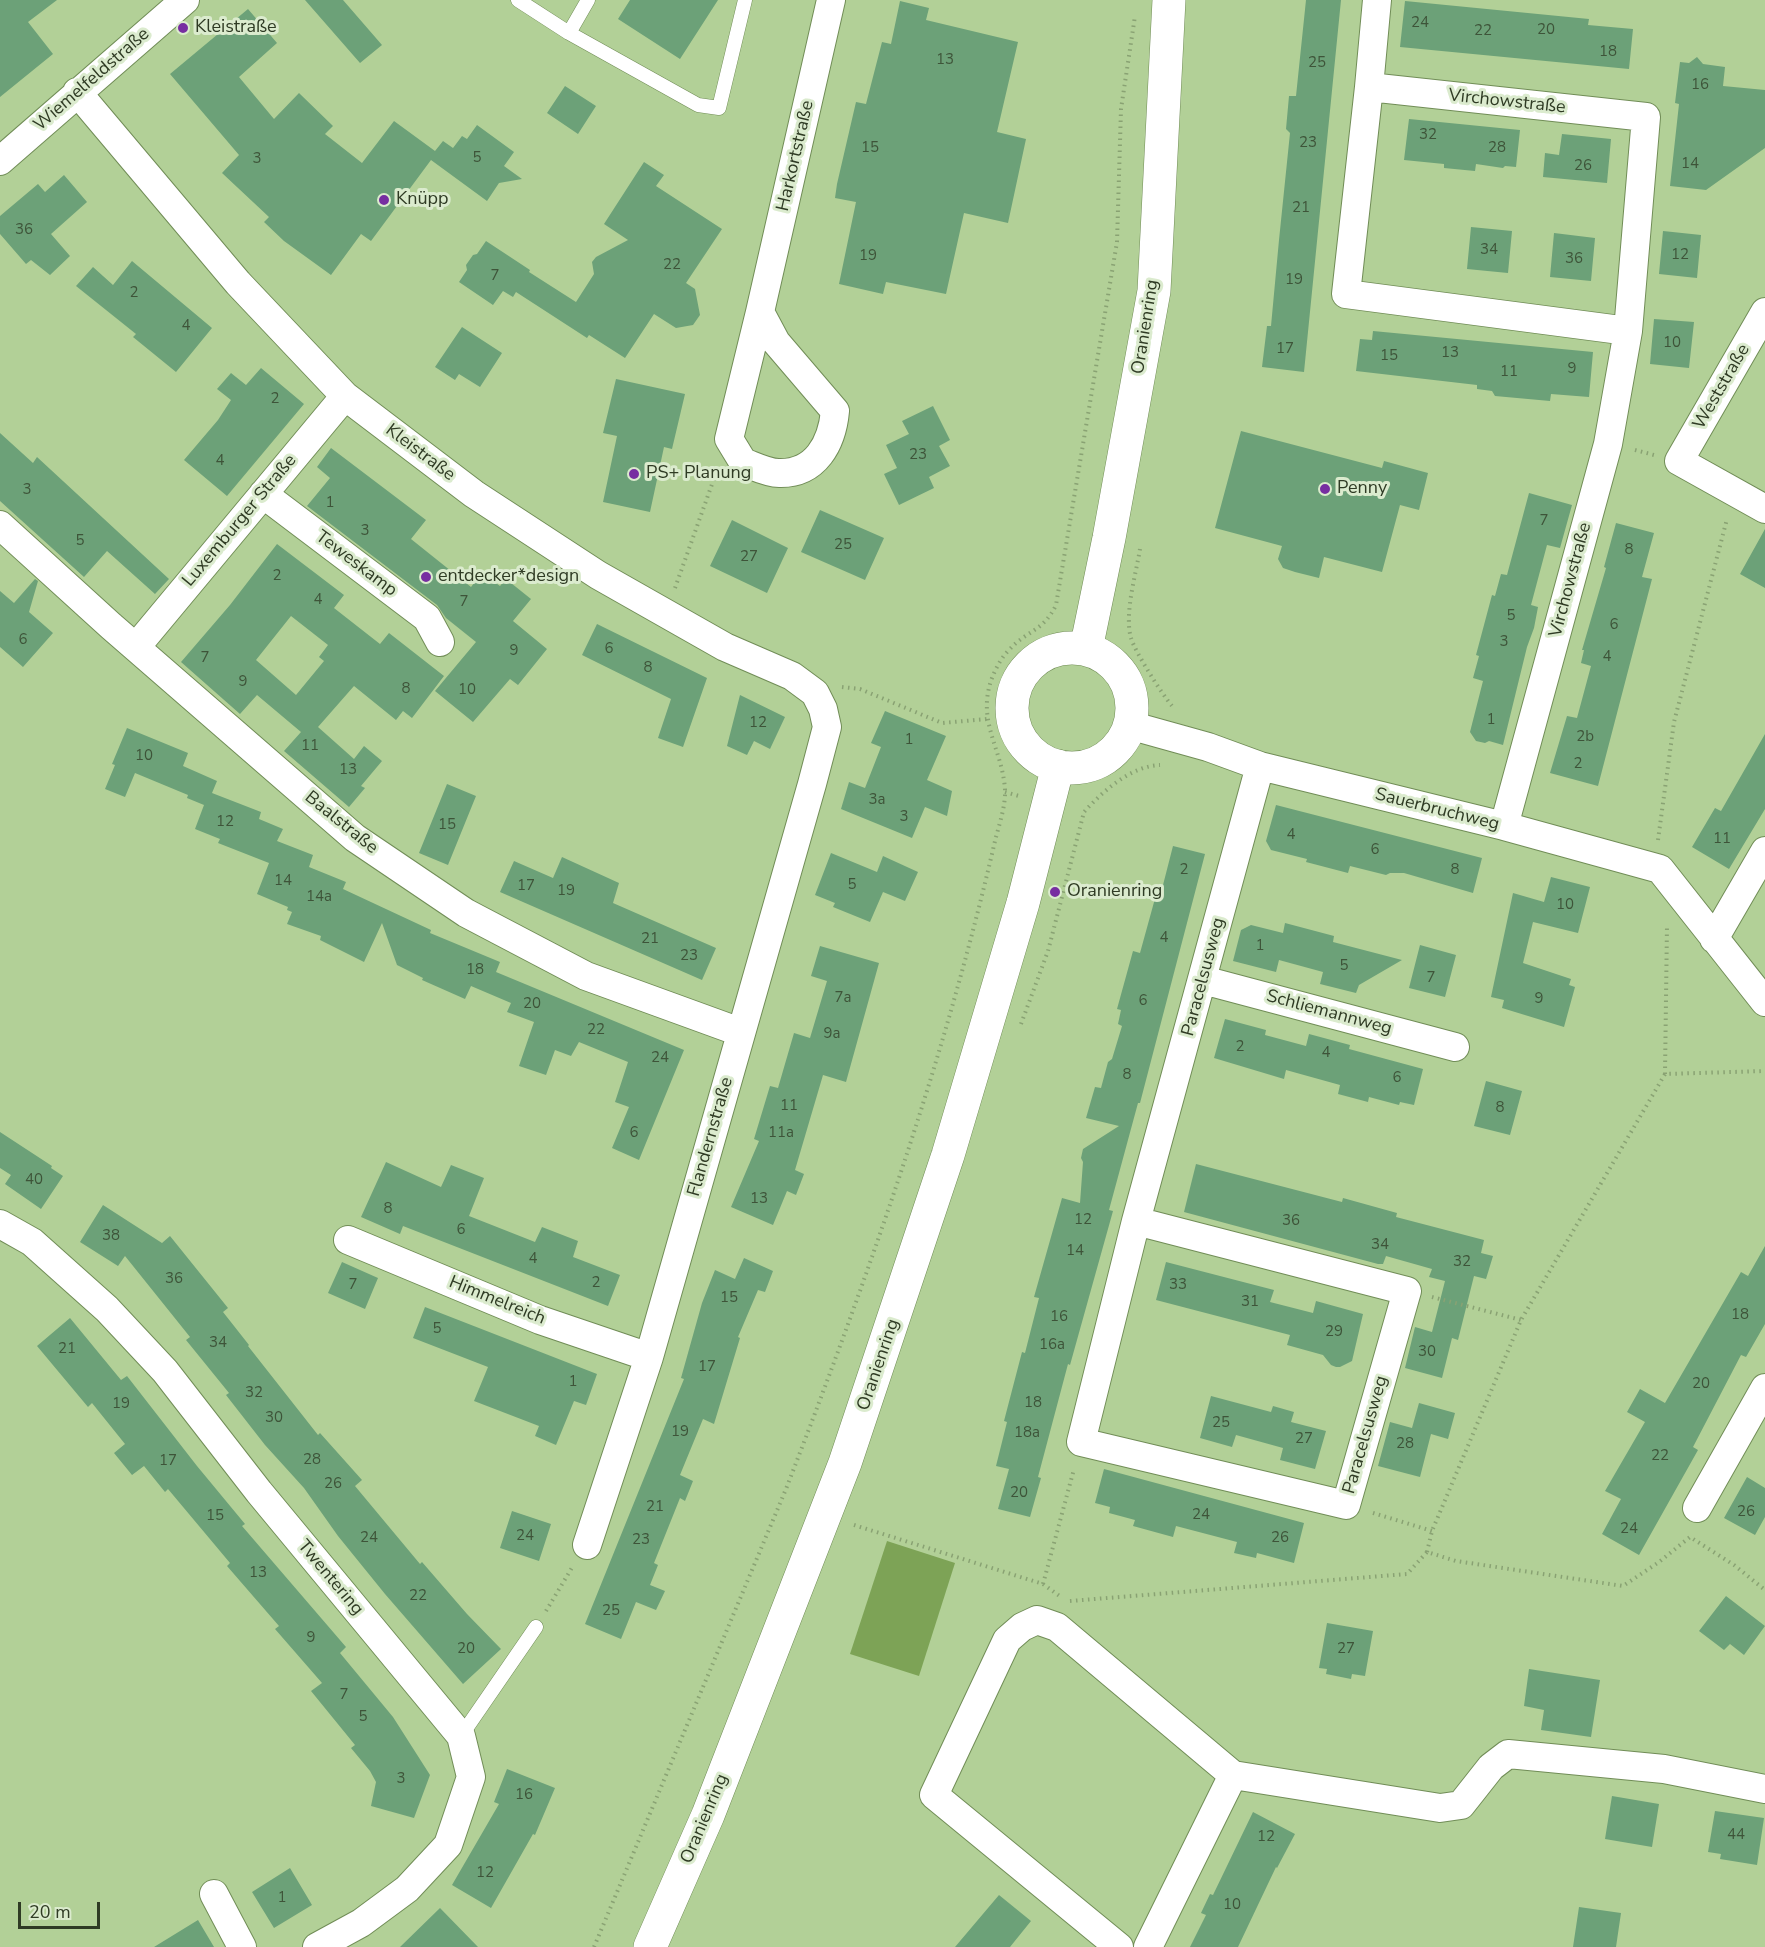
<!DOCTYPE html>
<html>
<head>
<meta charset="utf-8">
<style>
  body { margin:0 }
  #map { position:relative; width:1765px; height:1947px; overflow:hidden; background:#b2d097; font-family:"Nunito Sans",sans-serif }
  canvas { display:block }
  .scale { position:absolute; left:18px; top:1902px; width:82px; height:27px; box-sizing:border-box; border:3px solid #2f3b24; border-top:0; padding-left:8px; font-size:18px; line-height:21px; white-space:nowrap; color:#2f3b24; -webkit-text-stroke:4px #dbebce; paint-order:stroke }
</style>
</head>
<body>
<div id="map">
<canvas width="1765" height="1947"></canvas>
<div class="scale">20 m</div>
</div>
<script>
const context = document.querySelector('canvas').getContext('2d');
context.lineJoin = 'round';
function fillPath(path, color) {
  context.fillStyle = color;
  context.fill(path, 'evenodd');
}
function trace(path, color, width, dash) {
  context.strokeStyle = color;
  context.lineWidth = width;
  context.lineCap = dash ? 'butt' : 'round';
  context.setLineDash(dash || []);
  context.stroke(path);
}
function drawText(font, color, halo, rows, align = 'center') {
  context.font = font + ' "Nunito Sans",sans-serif';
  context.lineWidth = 6;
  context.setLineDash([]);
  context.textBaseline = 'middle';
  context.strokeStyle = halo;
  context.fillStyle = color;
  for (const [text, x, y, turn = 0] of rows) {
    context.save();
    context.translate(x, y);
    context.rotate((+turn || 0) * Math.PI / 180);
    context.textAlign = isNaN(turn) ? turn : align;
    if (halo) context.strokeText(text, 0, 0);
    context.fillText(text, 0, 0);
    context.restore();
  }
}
const green = new Path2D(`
  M887 1541 955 1563 919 1676 850 1654Z`);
const building = new Path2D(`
  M0 0H57L28 22 53 54 0 97Z
  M305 0H343L382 45 360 63Z
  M630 0H718L680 59 618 19Z
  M1306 0H1341L1304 372 1262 367 1267 326H1271L1279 240 1290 133 1286 129 1289 96H1296Z
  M900 1 929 8 926 20 1018 42 997 132 1026 139 1008 223 964 213 946 294 886 282 883 294 839 284 856 202 835 198 837 184 856 102 866 104 882 42 891 44Z
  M1405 1 1589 19 1588 25 1633 29 1629 69 1400 47Z
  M248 9 277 43 239 77 274 119 299 93 333 126 325 134 362 163 394 121 435 151 443 141 453 148 462 136 467 139 477 125 514 152 504 166 522 179 499 183 487 201 431 160 371 241 361 234 331 275 284 241 264 222 269 217 222 173 239 155 170 74Z
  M1697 57 1703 64 1725 67 1723 86 1765 90V148L1706 190 1670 186 1679 104 1675 103 1680 62 1689 63Z
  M565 86 596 106 578 134 547 113Z
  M1409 119 1520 130 1516 167 1505 166 1503 168 1476 164 1475 171 1444 168V164L1404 160Z
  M1562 134 1611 139 1607 183 1543 177 1545 153 1559 155Z
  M644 162 664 175 656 186 722 229 686 283 695 289 700 315 693 325 676 328 654 314 625 358 589 335 587 338 516 292 513 297 503 291 493 305 459 282 467 270 466 265 473 255 477 254 486 241 530 270 529 272 576 302 594 274 592 262 596 257 628 240 604 224Z
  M64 175 87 202 51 234 70 256 50 275 31 260 26 264 0 234V216L38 184 45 192Z
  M1471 227 1512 231 1508 273 1467 269Z
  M1663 231 1701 235 1697 278 1659 274Z
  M1554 233 1595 238 1591 281 1550 277Z
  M132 261 212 328 176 372 133 337 136 334 76 286 93 267 113 285Z
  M1654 319 1694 322 1689 368 1650 364Z
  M462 327 502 353 480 387 459 374 455 380 435 367Z
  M1373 331 1593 352 1589 397 1551 394 1550 401 1495 396 1492 391 1477 389V385L1356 371 1360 339 1372 340Z
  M261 368 304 404 227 496 184 460 218 420 231 400 217 389 231 373 246 385Z
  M616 379 685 394 672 449 664 447 650 512 603 502 617 436 603 433Z
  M933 406 950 440 939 446 950 466 929 477 934 488 899 505 884 474 897 468 886 445 909 434 902 421Z
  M1241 431 1382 468 1384 461 1428 473 1419 510 1400 505 1382 572 1324 557 1319 578 1295 572 1283 568 1278 559 1282 546 1215 528Z
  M0 433 33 463 37 457 169 579 155 594 107 551 84 577 0 501Z
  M331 448 426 520 411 539 471 587 482 573 500 586 506 579 531 599 513 621 547 649 518 685 510 679 473 722 435 691 476 642 446 618 437 605 307 506 330 478 317 467Z
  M1529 493 1572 505 1560 548 1547 545 1531 605 1538 607 1534 628 1527 647 1503 745 1489 741 1485 743 1476 741 1470 732 1483 681 1473 678 1479 656 1476 655 1492 595 1495 596 1501 574 1507 575Z
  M820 510 884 538 865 580 801 552Z
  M732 520 788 548 767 593 710 566Z
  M1616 523 1654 533 1642 577 1652 579 1598 786 1550 773 1567 716 1577 718 1591 666 1581 663 1584 650H1582L1606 568 1604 567Z
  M1765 529V588L1740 574Z
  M277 544 344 595 334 608 380 644 389 633 444 676 412 718 403 711 396 720 354 686 318 727 354 759 364 746 382 761 361 786 365 788 349 807 284 751 301 732 257 695 240 714 181 662 230 605ZM291 616 328 645 319 657 324 661 296 695 256 660Z
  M35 579 38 581 29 612 53 633 23 667 0 647V591L14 603Z
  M597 624 707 678 683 747 658 738 671 699 582 655Z
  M740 695 785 717 770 749 754 741 747 755 727 746Z
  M885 711 946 736 927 780 952 791 947 816 925 807 912 838 841 809 849 782 865 788 881 747 871 743Z
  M127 728 188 753 183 766 217 781 212 793 261 812 259 819 283 829 277 841 313 855 309 867 346 882 343 889 431 930 430 933 500 962 496 972 684 1050 639 1160 612 1148 629 1107 615 1102 628 1062 579 1042 571 1056 555 1050 546 1075 519 1066 534 1022 507 1012 511 1003 471 986 465 999 422 980 423 978 397 965 382 923 364 962 320 940 321 936 287 924 292 912 287 910 288 907 257 894 269 863 218 843 220 839 195 829 204 805 187 798 188 795 135 773 125 797 105 789 115 765 112 764Z
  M1765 734V809L1729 869 1692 847 1715 808 1721 811Z
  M447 784 476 796 448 865 419 853Z
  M1276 805 1482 858 1473 893 1404 873H1390L1386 875 1350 866 1348 873 1306 862 1307 859 1271 850 1266 841Z
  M1173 846 1205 854 1140 1103H1138L1109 1210 1113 1211 1070 1365 1068 1364 1038 1477 1041 1478 1030 1517 998 1509 1009 1469 996 1466 1007 1422 1004 1421 1022 1352 1025 1353 1039 1298 1034 1297 1062 1198 1080 1203 1083 1162 1081 1158 1083 1149 1119 1126 1086 1118 1095 1087 1101 1088 1108 1062 1112 1059 1122 1026 1118 1024 1121 1010 1117 1009 1133 951 1140 953 1159 884 1163 885Z
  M831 853 877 872 883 856 918 872 905 901 883 892 870 922 833 907 835 903 815 895Z
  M562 857 619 883 613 903 716 948 702 980 500 892 514 861 553 878Z
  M1551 877 1590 887 1578 933 1533 922 1523 963 1571 979 1569 985 1575 987 1564 1027 1502 1008 1504 1000 1491 997 1513 893 1544 902Z
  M1285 923 1334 936 1333 942 1402 960 1359 985 1356 993 1320 984 1323 972 1279 960 1276 972 1233 961 1241 930 1251 925 1283 933Z
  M1420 945 1456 955 1445 997 1409 988Z
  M820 946 879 963 846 1082 823 1075 795 1170 804 1174 796 1195 787 1191 773 1225 731 1207 759 1141 754 1139 770 1086 778 1088 794 1033 810 1038 827 981 811 976Z
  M1225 1019 1266 1030 1265 1035 1306 1046 1309 1034 1350 1045 1349 1049 1423 1069 1414 1105 1400 1102 1399 1105 1369 1097 1368 1102 1338 1094 1340 1085 1286 1070 1284 1079 1214 1058Z
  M1486 1081 1522 1091 1510 1135 1474 1126Z
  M0 1132 52 1166 51 1168 63 1176 41 1209 5 1184 11 1175 0 1168Z
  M386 1162 441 1187 451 1165 484 1178 469 1216 535 1242 542 1227 578 1241 573 1257 620 1275 608 1306 403 1226 400 1234 361 1217Z
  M1196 1164 1342 1202 1343 1198 1397 1213 1396 1217 1484 1240 1481 1253 1493 1256 1486 1279 1474 1276 1458 1340 1452 1338 1442 1378 1405 1368 1415 1327 1432 1332 1445 1281 1429 1277 1432 1269 1386 1256 1383 1264H1378L1184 1212Z
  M103 1205 162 1243 170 1236 228 1308 223 1312 249 1345 248 1346 318 1435 320 1433 362 1480 355 1486 420 1564 422 1562 467 1614 501 1649 463 1684 385 1594 338 1536 304 1488 265 1445 226 1395 229 1393 186 1340 190 1337 125 1256 118 1266 80 1242Z
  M1765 1246V1324L1746 1357 1741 1355 1693 1447 1698 1450 1639 1555 1602 1534 1621 1499 1605 1491 1645 1422 1627 1412 1640 1389 1665 1403 1741 1272 1748 1276Z
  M744 1258 773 1271 765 1292 758 1290 738 1337 740 1338 714 1424 703 1419 680 1475 693 1481 685 1501 680 1498 654 1563 658 1565 650 1585 665 1591 656 1610 636 1602 621 1639 585 1624 684 1379 681 1378 702 1303 715 1270 735 1279Z
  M342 1262 378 1278 365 1309 328 1293Z
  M1166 1262 1274 1290 1270 1302 1313 1313 1316 1301 1363 1314 1352 1361 1340 1367H1336L1331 1365 1323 1355 1287 1345 1290 1335 1156 1300Z
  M425 1307 597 1374 586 1405 574 1401 556 1445 535 1436 539 1426 474 1401 488 1367 413 1338Z
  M70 1318 121 1380 127 1376 197 1466 245 1524 242 1526 346 1647 340 1653 393 1717 430 1775 414 1818 371 1806 376 1782 370 1771 351 1748 355 1745 311 1691 322 1683 275 1629 279 1626 227 1566 230 1563 168 1489 165 1492 144 1466 132 1475 114 1453 125 1444 92 1403 88 1407 37 1346Z
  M1211 1396 1271 1412 1273 1406 1294 1412 1291 1422 1326 1431 1315 1469 1280 1460 1283 1448 1236 1435 1232 1447 1200 1438Z
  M1419 1403 1455 1413 1448 1439 1431 1434 1420 1477 1378 1466 1390 1422 1412 1428Z
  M1104 1469 1304 1523 1294 1563 1257 1553 1256 1558 1234 1553 1237 1542 1176 1526 1173 1537 1133 1526 1135 1520 1109 1513 1110 1507 1095 1503Z
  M1747 1477 1765 1488V1517L1755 1535 1724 1518Z
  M512 1511 551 1524 539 1561 500 1548Z
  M1726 1596 1765 1626 1744 1655 1730 1644 1724 1650 1699 1631Z
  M1327 1623 1373 1631 1365 1676 1352 1674 1351 1679 1326 1674 1327 1669 1319 1668Z
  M1529 1669 1600 1680 1591 1737 1541 1730 1544 1710 1524 1706Z
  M507 1769 555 1788 535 1835 533 1834 491 1908 452 1885 499 1804 494 1802Z
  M1612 1796 1659 1804 1652 1847 1605 1839Z
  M1715 1811 1764 1818 1757 1865 1720 1859 1721 1854 1708 1852Z
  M1253 1812 1295 1834 1277 1868 1276 1867 1238 1947H1190L1206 1915 1201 1913 1210 1894 1213 1895Z
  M290 1868 312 1905 274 1928 252 1892Z
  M999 1895 1031 1921 1010 1947H955Z
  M1579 1907 1621 1913 1616 1947H1573Z
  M440 1908 478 1947H400Z
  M198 1920 214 1947H154Z`);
const path = new Path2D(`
  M1635 450 1654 455
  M1140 549C1136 574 1124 614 1131 638 1135 652 1162 694 1172 706
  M675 588 716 473
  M842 687 860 689 942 723 987 719
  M1005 792 1019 796
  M1658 840 1674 722 1727 519
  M1021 1024 1048 951 1084 812C1103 791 1131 766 1160 765
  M1665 1074 1667 925
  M1432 1297 1521 1320
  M1373 1513 1432 1531
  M854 1525 1043 1584 1061 1597
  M1427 1552 1432 1531 1521 1320 1665 1074 1765 1071
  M1043 1584 1074 1469
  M1070 1601 1407 1574 1427 1552 1456 1561 1623 1586 1659 1562 1690 1537 1734 1565 1765 1590
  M546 1611 573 1566
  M594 1947 786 1489C868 1277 944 1062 995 841 999 825 1006 805 1005 789 1002 748 976 721 992 678 996 668 1001 658 1009 650 1027 630 1043 632 1056 605L1117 242 1121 109 1135 16`);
const service = new Path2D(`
  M518 0 569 33 698 105 719 108 745 0
  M569 33 588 0
  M461 1736 536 1627`);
const minor = new Path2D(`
  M1369 87 1377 0
  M77 92 238 283 345 396 474 494 598 575 725 647 792 676 815 693 823 709 827 727 812 784 649 1357 587 1545
  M0 161 185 0
  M760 312 776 342 835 411C832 443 816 474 779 473 767 473 754 466 743 462L729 439 760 312 831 0
  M1765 312 1679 461 1765 509
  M263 494 427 618 440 642
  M0 525 111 626 355 838 466 913 586 976 740 1032
  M136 647 345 396
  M1129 725 1208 747 1260 766 1504 826 1660 869 1765 1002
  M1504 826 1608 444 1628 331 1646 117 1369 87 1346 294 1628 331
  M1714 939 1765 851
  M1203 980 1455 1047
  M1136 1221 1407 1291 1346 1505 1081 1442 1136 1221 1260 766
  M0 1224 32 1242 107 1309 165 1371 259 1492 461 1736 471 1777 448 1845 407 1889 361 1923 317 1947
  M348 1240 540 1320 649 1357
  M1697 1508 1765 1388
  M214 1894 242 1947
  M1119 1947 934 1795 1007 1640 1022 1627 1037 1620 1057 1627 1233 1775
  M1148 1947 1233 1775 1440 1808 1461 1805 1491 1767 1508 1754 1664 1769 1765 1789`);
const tertiary = new Path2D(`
  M1012 708a60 60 0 1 1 120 0a60 60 0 1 1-120 0Z
  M1086 649 1109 538 1154 291 1169 0
  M650 1947 708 1815 845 1463 948 1155 1023 903 1058 766`);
const markers = [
  [183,28,6,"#772ea1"],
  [384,200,6,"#772ea1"],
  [634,474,6,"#772ea1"],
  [1325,489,6,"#772ea1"],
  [426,577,6,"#772ea1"],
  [1055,892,6,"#772ea1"]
];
const numberNames = [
  ["24",1420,23],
  ["20",1546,30],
  ["22",1483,31],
  ["18",1608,52],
  ["13",945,60],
  ["25",1317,63],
  ["16",1700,85],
  ["32",1428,135],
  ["23",1308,143],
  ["15",870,148],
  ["28",1497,148],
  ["5",477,158],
  ["3",257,159],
  ["14",1690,164],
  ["26",1583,166],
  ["21",1301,208],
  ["36",24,230],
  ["34",1489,250],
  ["12",1680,255],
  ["19",868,256],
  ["36",1574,259],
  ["22",672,265],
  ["7",495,276],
  ["19",1294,280],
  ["2",134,293],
  ["4",186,326],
  ["10",1672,343],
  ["17",1285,349],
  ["13",1450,353],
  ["15",1389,356],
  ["9",1572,369],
  ["11",1509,372],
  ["2",275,399],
  ["23",918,455],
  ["4",220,461],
  ["3",27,490],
  ["1",330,503],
  ["7",1544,521],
  ["3",365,531],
  ["5",80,541],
  ["25",843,545],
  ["8",1629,550],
  ["27",749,557],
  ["2",277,576],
  ["4",318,600],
  ["7",464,602],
  ["5",1511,616],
  ["6",1614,625],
  ["6",23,640],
  ["3",1504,642],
  ["6",609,649],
  ["9",514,651],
  ["4",1607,657],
  ["7",205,658],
  ["8",648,668],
  ["9",243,682],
  ["8",406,689],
  ["10",467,690],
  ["1",1491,720],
  ["12",758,723],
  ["2b",1585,737],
  ["1",909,740],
  ["11",310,746],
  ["10",144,756],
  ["2",1578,764],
  ["13",348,770],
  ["3a",877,800],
  ["3",904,817],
  ["12",225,822],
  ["15",447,825],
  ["4",1291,835],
  ["11",1722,839],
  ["6",1375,850],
  ["2",1184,870],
  ["8",1455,870],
  ["14",283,881],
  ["5",852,885],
  ["17",526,886],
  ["19",566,891],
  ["14a",319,897],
  ["10",1565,905],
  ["4",1164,938],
  ["21",650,939],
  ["1",1260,946],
  ["23",689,956],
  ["5",1344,966],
  ["18",475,970],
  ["7",1431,978],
  ["7a",843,998],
  ["9",1539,999],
  ["6",1143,1001],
  ["20",532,1004],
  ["22",596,1030],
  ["9a",832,1034],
  ["2",1240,1047],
  ["4",1326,1053],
  ["24",660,1058],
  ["8",1127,1075],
  ["6",1397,1078],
  ["11",789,1106],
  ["8",1500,1108],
  ["6",634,1133],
  ["11a",781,1133],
  ["40",34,1180],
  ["13",759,1199],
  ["8",388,1209],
  ["12",1083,1220],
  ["36",1291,1221],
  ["6",461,1230],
  ["38",111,1236],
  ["34",1380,1245],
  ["14",1075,1251],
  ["4",533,1259],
  ["32",1462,1262],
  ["36",174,1279],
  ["2",596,1283],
  ["7",353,1285],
  ["33",1178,1285],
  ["15",729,1298],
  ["31",1250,1302],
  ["18",1740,1315],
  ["16",1059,1317],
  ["5",437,1329],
  ["29",1334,1332],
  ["34",218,1343],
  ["16a",1052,1345],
  ["21",67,1349],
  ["30",1427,1352],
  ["17",707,1367],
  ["1",573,1382],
  ["20",1701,1384],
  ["32",254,1393],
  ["18",1033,1403],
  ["19",121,1404],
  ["30",274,1418],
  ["25",1221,1423],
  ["19",680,1432],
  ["18a",1027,1433],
  ["27",1304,1439],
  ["28",1405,1444],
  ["22",1660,1456],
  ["28",312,1460],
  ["17",168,1461],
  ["26",333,1484],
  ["20",1019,1493],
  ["21",655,1507],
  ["26",1746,1512],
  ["24",1201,1515],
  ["15",215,1516],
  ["24",1629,1529],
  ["24",525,1536],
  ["24",369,1538],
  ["26",1280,1538],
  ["23",641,1540],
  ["13",258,1573],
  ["22",418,1596],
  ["25",611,1611],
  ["9",311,1638],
  ["20",466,1649],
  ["27",1346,1649],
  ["7",344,1695],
  ["5",363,1717],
  ["3",401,1779],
  ["16",524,1795],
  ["44",1736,1835],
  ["12",1266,1837],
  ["12",485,1873],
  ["1",282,1898],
  ["10",1232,1905]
];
const poiNames = [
  ["Kleistraße",195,28],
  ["Knüpp",396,200],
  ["PS+ Planung",646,474],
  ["Penny",1337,489],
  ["entdecker*design",438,577],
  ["Oranienring",1067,892]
];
const streetNames = [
  ["Wiemelfeldstraße",92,80,-41],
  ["Virchowstraße",1507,102,6],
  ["Harkortstraße",796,156,-77],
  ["Oranienring",1146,327,-81],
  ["Weststraße",1722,387,-60],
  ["Kleistraße",420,453,37],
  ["Luxemburger Straße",240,521,-50],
  ["Teweskamp",356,564,37],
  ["Virchowstraße",1571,580,-75],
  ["Sauerbruchweg",1437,810,14],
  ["Baalstraße",341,823,39],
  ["Paracelsusweg",1204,977,-75],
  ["Schliemannweg",1329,1013,15],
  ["Flandernstraße",711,1137,-74],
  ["Himmelreich",497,1301,22],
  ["Oranienring",879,1365,-71],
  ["Paracelsusweg",1366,1435,-74],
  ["Twentering",330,1578,50],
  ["Oranienring",705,1819,-67]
];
fillPath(green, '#7da356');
fillPath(building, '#6ca178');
trace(service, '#718d57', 15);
trace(minor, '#718d57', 30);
trace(tertiary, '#718d57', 34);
trace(path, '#89a273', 4, [1.5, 4.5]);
trace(service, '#fff', 14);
trace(minor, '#fff', 28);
trace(tertiary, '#fff', 33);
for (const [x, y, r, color] of markers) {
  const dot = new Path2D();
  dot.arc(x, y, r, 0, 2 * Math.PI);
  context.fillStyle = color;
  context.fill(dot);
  trace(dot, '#dbebce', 2);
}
drawText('15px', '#3e5439', null, numberNames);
drawText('18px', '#2f3b24', '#dbebce', poiNames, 'left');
drawText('18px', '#2f3b24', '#dbebce', streetNames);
</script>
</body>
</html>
